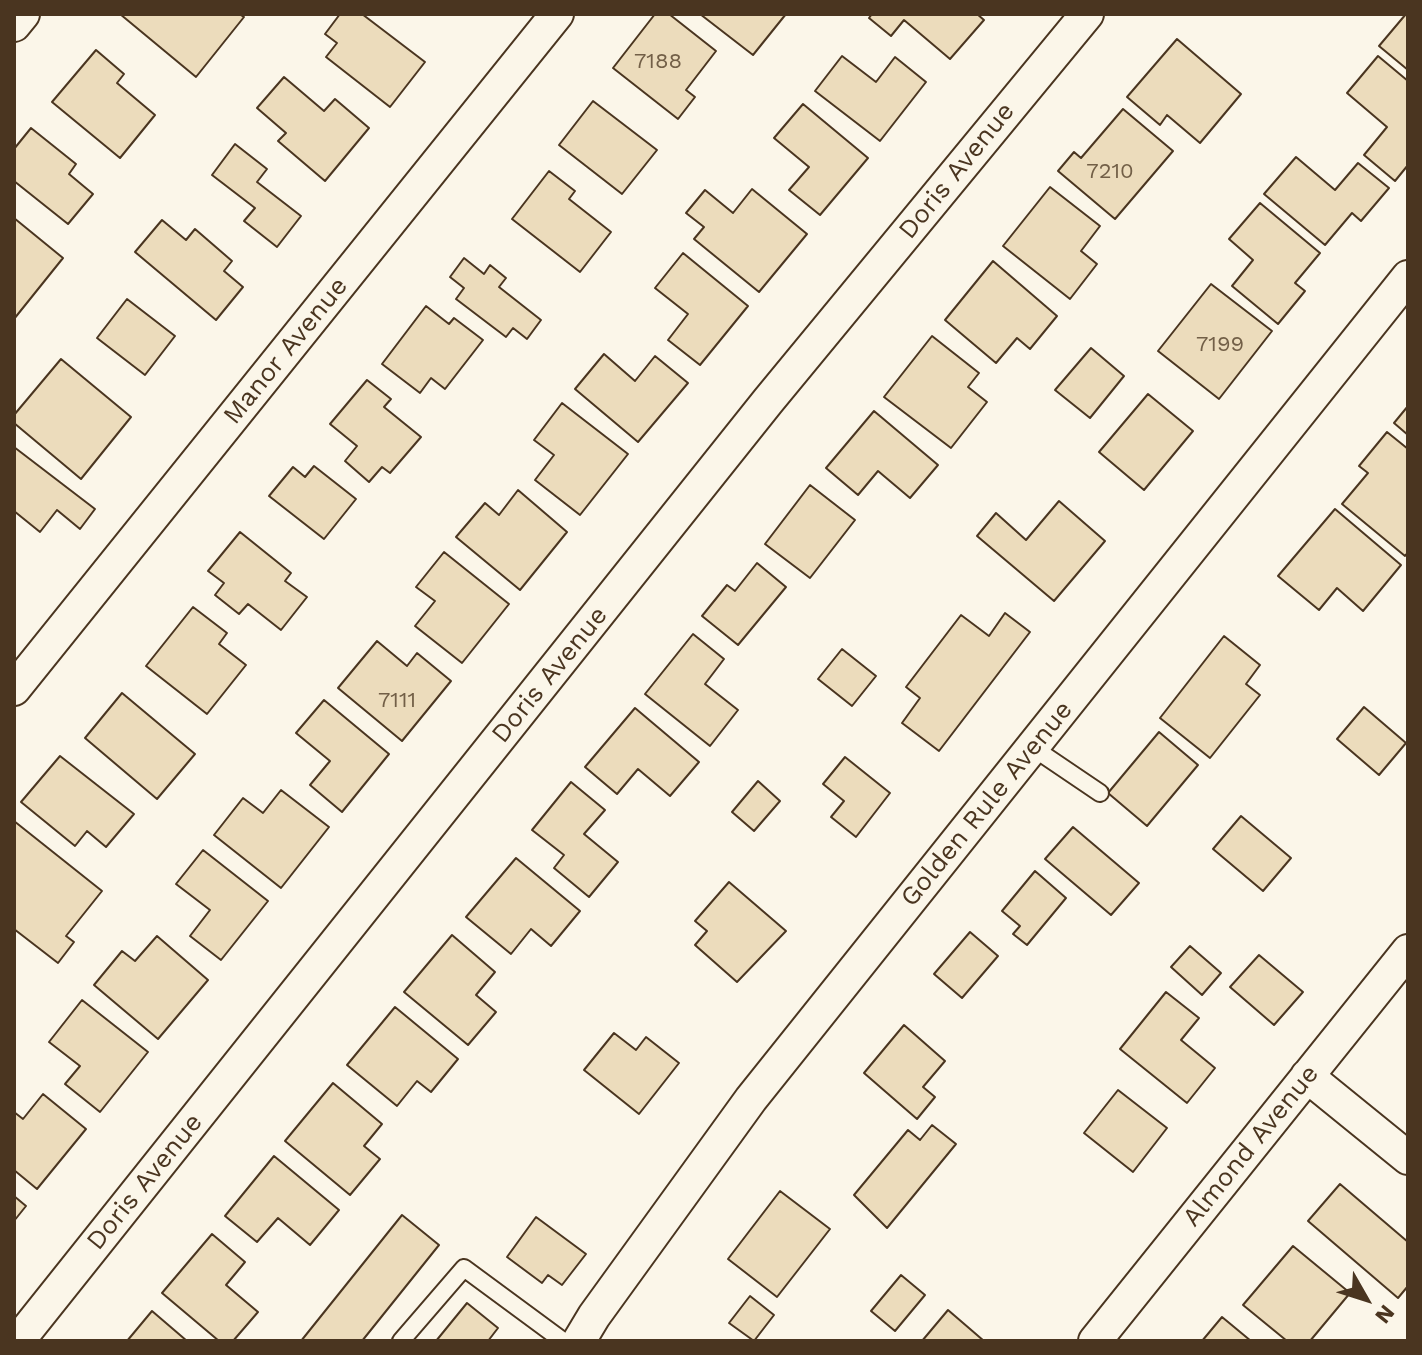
<!DOCTYPE html>
<html>
<head>
<meta charset="utf-8">
<style>
  body { margin:0 }
  #map { position:relative; width:1422px; height:1355px; overflow:hidden; background:#fbf6e9; font-family:"Work Sans",sans-serif }
  canvas { display:block }
  .frame { position:absolute; inset:0; border:16px solid #4a3520; pointer-events:none }
  .north { position:absolute; left:1326px; top:1259px; width:80px; height:80px; -webkit-text-stroke:6px #fbf6e9; paint-order:stroke; rotate:129deg; font-size:22px; font-weight:700; line-height:32px; text-align:center; color:#4a3520 }
  .north::after { content:''; display:block; margin:auto; width:28px; height:36px; background:#4a3520; clip-path:polygon(50% 0,100% 100%,50% 72%,0 100%) }
</style>
</head>
<body>
<div id="map">
<canvas width="1422" height="1355"></canvas>
<div class="frame"></div>
<div class="north">N</div>
</div>
<script>
const context = document.querySelector('canvas').getContext('2d');
context.lineJoin = 'round';
function fillPath(path, color) {
  context.fillStyle = color;
  context.fill(path, 'evenodd');
}
function trace(path, color, width, dash) {
  context.strokeStyle = color;
  context.lineWidth = width;
  context.lineCap = dash ? 'butt' : 'round';
  context.setLineDash(dash || []);
  context.stroke(path);
}
function drawText(font, color, halo, rows, align = 'center') {
  context.font = font + ' "Work Sans",sans-serif';
  context.lineWidth = 6;
  context.setLineDash([]);
  context.textBaseline = 'middle';
  context.strokeStyle = halo;
  context.fillStyle = color;
  for (const [text, x, y, turn = 0] of rows) {
    context.save();
    context.translate(x, y);
    context.rotate((+turn || 0) * Math.PI / 180);
    context.textAlign = isNaN(turn) ? turn : align;
    if (halo) context.strokeText(text, 0, 0);
    context.fillText(text, 0, 0);
    context.restore();
  }
}
const building = new Path2D(`
  M120 14H239L244 17 196 77Z
  M340 14H362L425 62 390 107 326 57 337 43 325 34Z
  M655 14H669L716 51 686 90 695 97 678 119 613 68Z
  M700 14H786L753 55Z
  M872 14H977L984 20 950 59 904 20 891 36 869 18Z
  M1406 14H1408V70L1379 46Z
  M1177 39 1241 94 1200 143 1167 115 1160 125 1127 97Z
  M96 50 124 74 117 83 155 115 120 158 52 102Z
  M842 56 876 82 895 57 926 82 880 141 815 91Z
  M1378 56 1408 81V165L1395 181 1364 155 1387 127 1347 93Z
  M284 77 324 111 335 99 369 128 325 181 278 141 286 133 257 108Z
  M593 101 657 150 622 194 559 145Z
  M803 104 868 158 820 215 789 190 809 167 774 138Z
  M1123 109 1173 151 1115 219 1058 171 1074 152 1081 158Z
  M31 128 76 164 69 174 93 194 68 224 14 181V149Z
  M235 144 267 169 257 182 301 216 277 247 244 221 255 208 212 175Z
  M1296 157 1335 190 1358 163 1389 188 1361 221 1352 213 1325 245 1264 194Z
  M549 171 575 191 569 199 611 232 580 272 512 219Z
  M1050 187 1100 226 1081 251 1097 264 1070 299 1003 246Z
  M752 189 807 234 759 292 694 239 704 227 686 213 705 190 733 213Z
  M1260 203 1320 253 1295 283 1305 291 1278 324 1232 286 1253 260 1229 239Z
  M14 218 63 258 14 319Z
  M162 220 186 240 195 229 232 261 224 271 243 287 216 320 135 252Z
  M683 253 748 306 700 365 668 340 688 314 655 288Z
  M464 258 484 274 490 265 506 278 499 287 541 320 527 339 513 328 506 337 456 299 464 288 450 277Z
  M993 261 1057 316 1030 349 1017 338 996 363 945 320Z
  M1211 284 1272 331 1219 399 1158 351Z
  M127 299 175 336 145 375 97 338Z
  M426 306 449 324 454 318 483 340 445 389 431 378 420 393 382 364Z
  M932 336 979 373 968 387 987 402 951 448 884 397Z
  M1091 348 1124 376 1090 418 1055 390Z
  M604 354 635 381 655 356 688 383 638 442 575 389Z
  M61 359 131 417 81 479 14 423V415Z
  M367 380 391 399 384 407 421 437 390 473 382 467 369 482 345 461 357 446 330 424Z
  M1148 394 1193 431 1144 490 1099 452Z
  M562 403 628 454 580 515 535 480 554 455 534 440Z
  M1408 406V435L1394 423Z
  M874 411 938 465 910 498 878 471 858 495 826 468Z
  M1387 432 1408 449V552L1405 556 1342 504 1368 473 1359 466Z
  M14 447 95 509 80 529 57 510 40 532 14 511Z
  M314 466 356 499 324 539 269 496 293 467 305 477Z
  M810 485 855 520 810 578 765 544Z
  M518 490 567 532 520 590 456 537 485 503 499 515Z
  M1059 501 1105 541 1054 601 977 536 996 513 1026 540Z
  M1335 509 1401 565 1363 611 1337 588 1319 610 1278 576Z
  M240 532 291 573 285 581 307 597 281 630 248 604 239 614 215 595 224 583 208 571Z
  M444 552 509 604 462 663 415 626 435 601 416 587Z
  M757 563 786 587 738 645 702 616 727 585 735 591Z
  M193 607 227 633 219 644 246 665 207 714 146 666Z
  M1005 613 1030 632 939 751 902 723 920 698 906 687 961 615 989 636Z
  M693 634 724 659 705 684 738 710 710 746 645 694Z
  M1224 636 1260 665 1246 684 1260 695 1210 758 1160 718Z
  M377 641 407 666 417 653 451 681 402 741 338 688Z
  M842 649 876 676 852 706 818 679Z
  M122 693 195 754 157 799 85 738Z
  M324 700 389 754 342 812 310 785 330 761 296 733Z
  M1364 707 1406 743 1379 775 1337 739Z
  M635 708 699 762 670 796 638 769 617 794 585 767Z
  M1159 732 1198 765 1147 826 1108 793Z
  M60 756 134 814 106 847 87 831 75 846 21 802Z
  M845 757 890 793 856 837 831 817 844 801 823 784Z
  M758 781 780 801 754 831 732 812Z
  M571 782 605 810 584 834 618 862 589 897 554 868 564 855 532 830Z
  M281 790 329 827 281 888 214 835 243 798 263 813Z
  M1241 816 1291 858 1263 891 1213 849Z
  M14 821 102 891 66 936 74 942 58 963 14 929Z
  M1073 827 1139 883 1111 915 1045 859Z
  M203 850 268 901 221 960 190 936 210 910 176 884Z
  M516 858 580 911 551 946 531 929 511 954 466 917Z
  M1035 871 1066 898 1027 945 1013 934 1020 926 1002 911Z
  M729 882 786 931 737 982 695 945 707 931 695 921Z
  M970 932 998 956 962 998 934 974Z
  M452 935 495 972 476 995 496 1012 468 1045 404 992Z
  M157 936 208 980 158 1039 94 985 122 951 135 961Z
  M1190 946 1221 973 1202 995 1171 967Z
  M1259 955 1303 992 1274 1025 1230 987Z
  M1166 992 1199 1018 1181 1040 1215 1068 1187 1103 1120 1049Z
  M82 1000 148 1052 100 1112 65 1084 80 1066 49 1042Z
  M395 1007 458 1059 431 1092 417 1081 397 1106 347 1065Z
  M904 1025 945 1061 923 1087 935 1097 917 1119 864 1073Z
  M614 1033 636 1050 646 1037 679 1063 639 1114 584 1070Z
  M333 1083 382 1124 364 1146 380 1159 350 1195 285 1141Z
  M1118 1090 1167 1128 1133 1172 1084 1133Z
  M43 1094 86 1129 37 1189 14 1170V1112L23 1119Z
  M932 1125 956 1144 887 1228 854 1195 908 1130 920 1140Z
  M274 1156 339 1210 310 1245 278 1218 257 1242 225 1216Z
  M1340 1184 1408 1242V1286L1398 1298 1308 1221Z
  M780 1191 830 1229 777 1297 728 1259Z
  M14 1196 26 1206 14 1221Z
  M402 1215 439 1245 362 1341H301Z
  M536 1217 586 1254 562 1285 548 1275 542 1283 507 1257Z
  M212 1234 245 1262 226 1285 258 1312 233 1341H219L162 1293Z
  M1293 1246 1350 1293 1310 1341H1287L1243 1305Z
  M901 1275 925 1295 895 1331 871 1311Z
  M750 1296 774 1315 754 1341 729 1323Z
  M467 1303 498 1328 488 1341H436Z
  M948 1310 984 1341H922Z
  M152 1311 187 1341H127Z
  M1222 1317 1251 1341H1202Z`);
const lane = new Path2D(`
  M1032 747 1100 793
  M401 1341 464 1268 563 1341`);
const street = new Path2D(`
  M14 25 23 14
  M14 689 557 14
  M1307 1076 1408 1158
  M18 1341 768 401 1087 14
  M579 1341 594 1316 751 1099 1408 277
  M1095 1341 1408 951`);
const numberNames = [
  ["7188",658,62],
  ["7210",1110,172],
  ["7199",1220,345],
  ["7111",397,701]
];
const streetNames = [
  ["Doris Avenue",957,171,-51],
  ["Manor Avenue",286,351,-51],
  ["Doris Avenue",550,675,-51],
  ["Golden Rule Avenue",987,804,-51],
  ["Almond Avenue",1251,1146,-51],
  ["Doris Avenue",145,1182,-51]
];
fillPath(building, '#ecdcbc');
trace(building, '#4a3520', 2);
trace(lane, '#4a3520', 20);
trace(street, '#4a3520', 36);
trace(lane, '#fbf6e9', 16);
trace(street, '#fbf6e9', 32);
drawText('22px', '#725f47', null, numberNames);
drawText('26px', '#4a3520', '#fbf6e9', streetNames);
</script>
</body>
</html>
